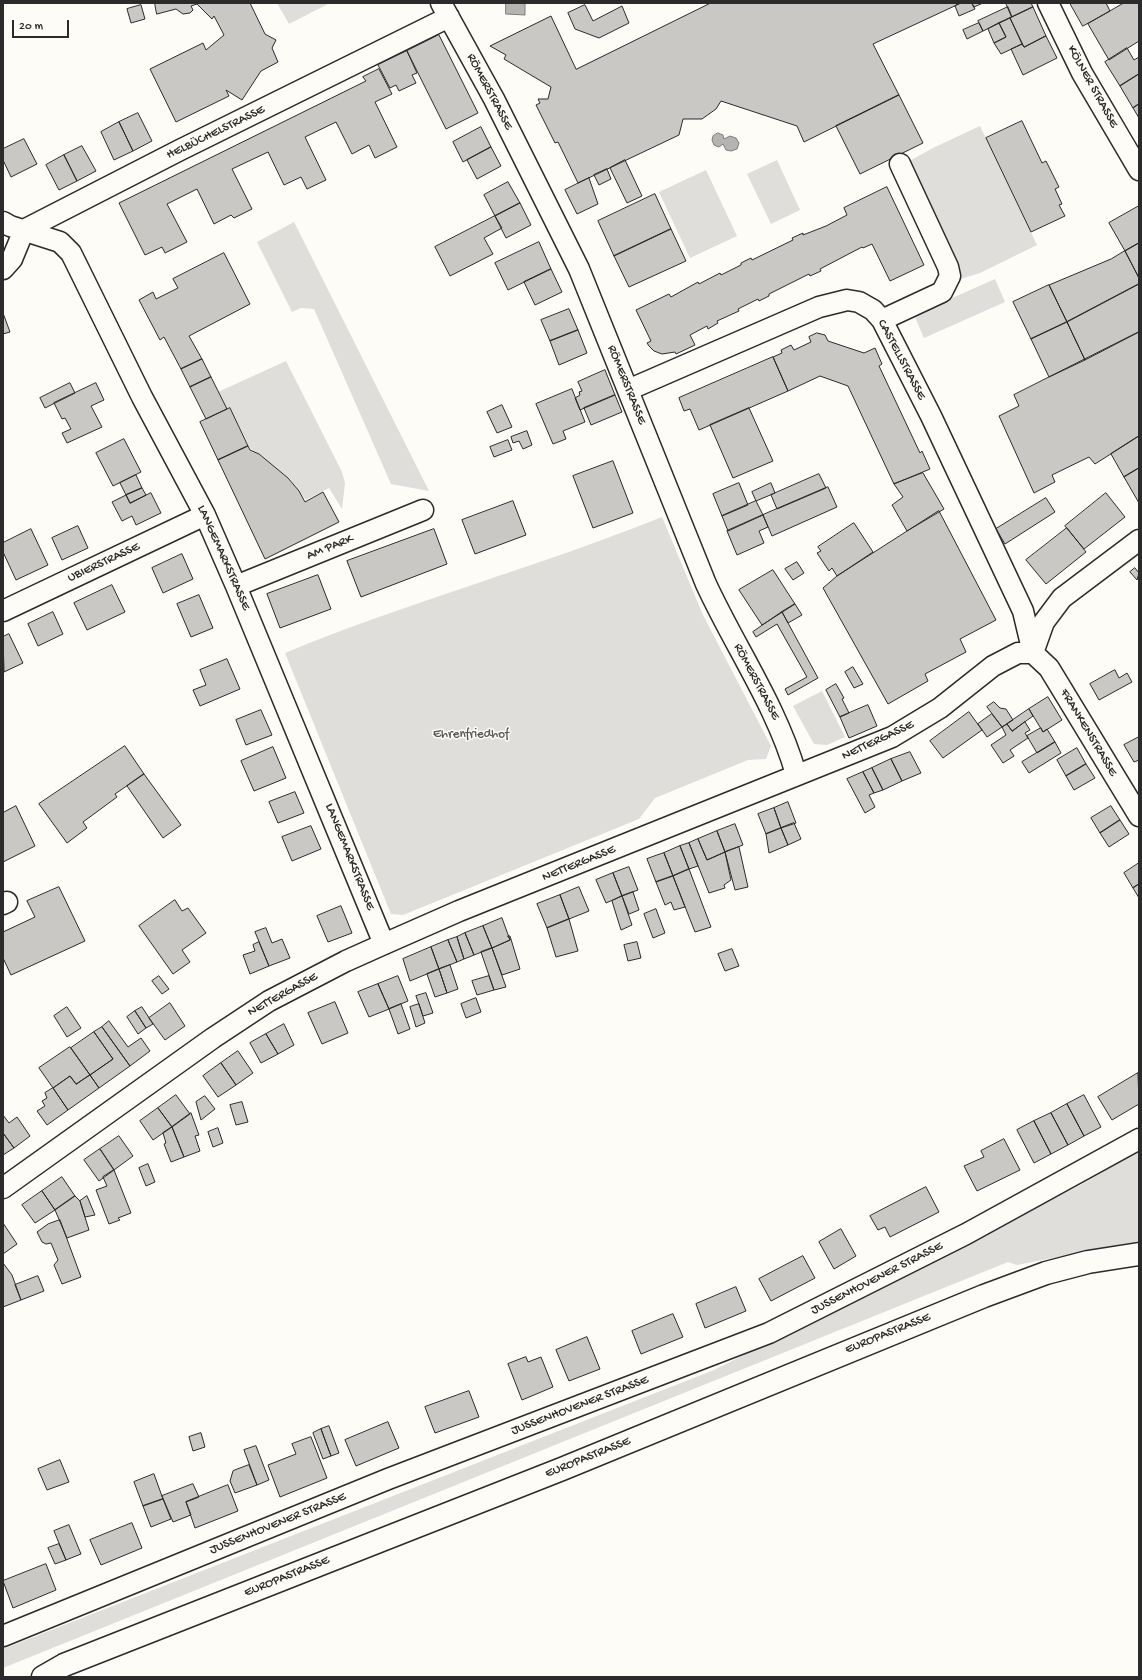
<!DOCTYPE html>
<html>
<head>
<meta charset="utf-8">
<style>
  body { margin:0 }
  #map { position:relative; width:1142px; height:1680px; overflow:hidden; background:#fdfcf7; font-family:"Gochi Hand",sans-serif }
  canvas { display:block }
  .frame { position:absolute; inset:0; border:4px solid #2b2b2b; pointer-events:none }
  .scale { position:absolute; left:12px; top:20px; width:57px; height:18px; box-sizing:border-box; border:2px solid #2b2b2b; border-top:0; padding-left:5px; font-size:12px; line-height:14px; white-space:nowrap; color:#2b2b2b; -webkit-text-stroke:3px #fdfcf7; paint-order:stroke }
</style>
</head>
<body>
<div id="map">
<canvas width="1142" height="1680"></canvas>
<div class="frame"></div>
<div class="scale">20 m</div>
</div>
<script>
const context = document.querySelector('canvas').getContext('2d');
context.lineJoin = 'round';
function fillPath(path, color) {
  context.fillStyle = color;
  context.fill(path, 'evenodd');
}
function trace(path, color, width, dash) {
  context.strokeStyle = color;
  context.lineWidth = width;
  context.lineCap = dash ? 'butt' : 'round';
  context.setLineDash(dash || []);
  context.stroke(path);
}
function drawText(font, color, halo, rows, align = 'center') {
  context.font = font + ' "Gochi Hand",sans-serif';
  context.lineWidth = 3;
  context.setLineDash([]);
  context.textBaseline = 'middle';
  context.strokeStyle = halo;
  context.fillStyle = color;
  for (const [text, x, y, turn = 0] of rows) {
    context.save();
    context.translate(x, y);
    context.rotate((+turn || 0) * Math.PI / 180);
    context.textAlign = isNaN(turn) ? turn : align;
    if (halo) context.strokeText(text, 0, 0);
    context.fillText(text, 0, 0);
    context.restore();
  }
}
const green = new Path2D(`
  M277 3H327L328 4 289 24Z
  M980 126 1037 245 980 273 957 280 902 165 935 147Z
  M777 160 800 210 771 224 747 174Z
  M706 170 737 236 690 258 659 192Z
  M294 222 429 491 391 484 314 309 301 308 292 312 257 242Z
  M995 279 1005 302 924 338 914 315Z
  M286 361 342 472 345 483 342 509 329 488 306 500 290 479 250 448 230 408 227 409 218 392Z
  M662 517 703 615 771 746 766 759 748 760 655 798 639 819 403 915 391 914 285 653C408 602 538 567 662 517Z
  M822 691 845 737 827 745 814 744 793 706Z
  M1139 1151V1241L1017 1265 1008 1262 3 1668V1649L714 1370 1077 1187Z`);
const water = new Path2D(`
  M506 3H525V15L506 14Z
  M718 133 723 135 724 139 730 136 736 138 739 143 737 149 731 151 726 150 723 144 719 147 714 145 712 140 713 136Z`);
const building = new Path2D(`
  M155 3H250L265 34 276 40 272 48 278 62 261 71 242 100 226 90 229 96 176 122 150 69 203 43 206 50 224 35 214 16 212 19 197 4 191 6 193 10 190 13 183 14 176 9 157 14Z
  M711 3H961L873 44 899 95 804 142 797 126 721 101 716 109 702 119H683L679 135 578 183 558 142 555 143 536 105 540 103 538 99H548L551 87 504 59 506 55 490 46 551 16 576 69Z
  M961 3H972L975 9 959 16 955 6Z
  M972 3H983L974 7Z
  M1006 3H1031L1033 7 1012 17Z
  M1070 3H1106L1110 11 1083 26Z
  M1124 3H1139V41L1109 60 1088 24Z
  M141 5 145 19 131 23 127 9Z
  M585 5 593 21 622 6 629 23 599 38 575 29 568 13Z
  M1008 7 1012 17 983 31 978 21Z
  M1033 7 1046 36 1024 47 1010 18Z
  M1010 18 1022 44 1001 54 994 43 1006 37 999 23Z
  M979 23 983 31 967 39 963 30Z
  M999 23 1006 37 994 43 988 29Z
  M439 35 478 113 446 129 407 51Z
  M1046 36 1057 58 1023 75 1011 49 1022 44 1024 47Z
  M1127 48 1134 60 1139 57V74L1120 86 1105 62Z
  M407 51 417 73 412 75 416 83 399 91 396 85 390 88 378 65Z
  M379 69 392 94 375 102 397 147 375 158 369 145 352 154 336 122 305 137 326 180 307 189 301 177 284 185 268 152 232 169 252 209 234 218 231 215 214 224 197 189 167 204 187 242 165 253 162 247 145 255 119 203 366 81 363 77Z
  M1139 74V104L1133 108 1120 86Z
  M899 95 923 143 860 174 836 126Z
  M1139 104V118L1133 108Z
  M138 113 152 141 133 151 119 122Z
  M1022 121 1042 163 1046 161 1059 187 1055 189 1062 204 1059 205 1065 216 1031 232 986 138Z
  M119 122 133 151 114 160 101 132Z
  M481 127 491 147 463 162 453 142Z
  M24 139 37 164 11 177 3 160V149Z
  M82 146 96 171 77 181 64 155Z
  M491 147 501 166 477 179 467 160Z
  M64 155 77 181 59 190 46 165Z
  M625 160 642 196 627 203 610 168Z
  M607 169 611 179 599 185 594 175Z
  M589 178 598 204 577 214 565 190Z
  M508 182 520 203 495 216 484 195Z
  M887 187 924 265 890 281 872 244 863 248 862 247 820 269 821 271 810 276 809 274 769 294V296L759 301 758 299 738 309 739 311 717 321 718 323 708 329 707 326 690 335 695 345 676 354 675 352 662 354 654 351 649 346 647 343 651 341 636 310 669 294 671 297 698 282 699 284 720 273 721 275 741 265V263L751 258 752 260 793 240 792 238 803 233V235L826 226 847 215 844 208Z
  M655 194 671 229 614 256 598 221Z
  M520 203 531 225 506 238 495 216Z
  M1139 206V243L1125 251 1109 223Z
  M495 216 502 228 484 238 493 254 450 276 435 247Z
  M671 229 686 261 629 287 614 256Z
  M539 242 551 269 508 290 495 263Z
  M1139 243V278L1125 251Z
  M1125 251 1139 278V284L1067 322 1049 285 1111 259Z
  M224 253 250 304 189 336 202 359 181 369 164 337 160 340 139 300 153 292 156 299 178 288 173 279Z
  M551 269 562 292 535 305 524 282Z
  M1139 284V332L1085 360 1067 322Z
  M1049 285 1067 322 1031 339 1013 302Z
  M569 309 578 330 550 341 541 320Z
  M3 313 10 332 3 334Z
  M1067 322 1085 360 1049 377 1031 339Z
  M578 330 587 353 559 365 550 341Z
  M1139 332V436L1095 464 1089 457 1052 475 1055 482 1034 493 999 416 1019 406 1014 395Z
  M817 333 825 335 828 341 864 353 875 348 882 364 879 366 920 453 922 451 930 469 894 484 848 386 820 376 788 391 773 357 782 353 781 350 791 345 794 350 811 342 809 337Z
  M773 357 788 391 699 430 690 409 684 411 679 398Z
  M202 359 211 377 190 387 181 369Z
  M605 370 615 395 580 410 575 398 580 395 579 392 582 391 578 382Z
  M211 377 227 409 206 419 190 387Z
  M70 383 75 393 45 408 40 398Z
  M96 383 104 400 91 406 102 427 67 443 62 433 71 429 65 418 62 419 54 403Z
  M572 389 585 422 563 431 566 439 553 444 536 404Z
  M615 395 622 412 591 425 584 408Z
  M502 405 512 427 497 433 487 412Z
  M230 408 248 446 218 460 200 422Z
  M749 408 773 461 733 478 710 425Z
  M527 431 532 445 523 449 519 441 513 443 511 437Z
  M1139 436V468L1124 477 1111 454Z
  M124 439 141 472 113 486 96 453Z
  M508 440 512 450 494 457 490 447Z
  M248 446 250 450 259 454 288 478 299 491 305 502 323 492 339 522 265 559 218 460Z
  M613 461 633 513 593 528 573 476Z
  M1139 468V503L1124 477Z
  M923 473 944 509 907 531 892 505 903 497 894 484Z
  M819 474 826 488 777 509 771 495Z
  M136 475 142 488 126 495 120 483Z
  M739 483 748 505 722 516 713 494Z
  M771 483 775 493 756 501 752 492Z
  M828 487 837 507 772 536 763 515Z
  M142 488 146 495 130 503 126 495Z
  M151 493 161 513 136 525 132 516 122 521 112 502 126 495 130 503Z
  M1106 493 1125 517 1084 549 1065 526Z
  M1046 498 1055 512 1005 544 996 529Z
  M513 501 526 535 475 554 462 520Z
  M756 501 763 515 728 531 722 516Z
  M939 511 996 620 960 639 966 652 925 674 928 681 888 704 823 588 837 576Z
  M763 515 768 527 759 531 764 543 737 555 727 531Z
  M854 523 873 552 837 576 832 568 829 571 817 553 821 551 818 547Z
  M78 526 88 548 62 560 52 538Z
  M1067 528 1086 552 1046 584 1026 560Z
  M31 529 48 565 16 580 3 552V543Z
  M434 529 447 564 361 597 347 561Z
  M182 554 193 579 163 593 152 568Z
  M797 562 804 573 793 580 785 569Z
  M1135 568 1139 573 1137 580 1130 572Z
  M773 570 795 604 762 625 739 590Z
  M318 575 331 609 280 628 267 594Z
  M112 585 125 612 87 630 74 603Z
  M199 595 213 628 191 637 177 604Z
  M795 604 802 615 788 623 782 612Z
  M53 612 63 634 38 646 28 624Z
  M782 612 818 678 788 695 785 689 807 677 777 624 756 637 753 632Z
  M9 634 23 663 4 672 3 637Z
  M227 659 240 689 200 706 193 690 206 685 200 670Z
  M853 667 863 684 854 688 845 672Z
  M1115 670 1119 678 1127 673 1132 682 1099 700 1090 684Z
  M836 684 844 698 842 699 849 713 840 717 826 690Z
  M1048 697 1062 720 1043 732 1029 709Z
  M994 702 1000 708 1006 709 1013 720 1002 727 987 707Z
  M868 705 877 726 849 738 840 717Z
  M1029 709 1033 716 1012 731 1007 724Z
  M261 710 272 735 246 745 236 720Z
  M969 712 982 730 943 758 930 741Z
  M992 714 1002 727 987 737 978 724Z
  M1025 722 1030 730 1025 733 1028 738 1010 750 1014 756 1003 763 991 745 1006 735 1002 727 1007 724 1012 731Z
  M1041 728 1043 732 1047 729 1055 742 1037 753 1027 736Z
  M1139 737V760L1134 762 1124 745Z
  M1055 742 1061 753 1029 773 1022 762Z
  M125 746 144 774 115 794 117 797 83 822 87 828 67 843 39 804Z
  M273 747 286 778 254 791 241 761Z
  M1077 748 1086 764 1066 776 1057 760Z
  M910 752 921 773 902 781 891 759Z
  M891 759 902 781 883 790 872 768Z
  M1086 764 1095 778 1074 790 1066 776Z
  M872 768 883 790 874 793 863 772Z
  M863 772 874 793 869 795 875 807 865 813 847 779Z
  M144 774 181 825 163 838 127 786Z
  M295 792 304 813 278 823 269 802Z
  M788 802 796 823 781 828 774 808Z
  M16 806 35 846 3 862V813Z
  M1111 806 1120 820 1100 833 1091 818Z
  M774 808 781 828 766 834 758 814Z
  M1120 820 1129 834 1109 847 1100 833Z
  M794 823 801 839 788 845 781 828Z
  M735 824 743 845 725 852 717 831Z
  M311 826 321 849 292 861 282 837Z
  M781 828 788 845 769 853 766 834Z
  M717 831 725 852 707 860 698 839Z
  M698 839 707 860 725 852 731 880 724 885 725 888 709 893 689 843Z
  M689 843 698 866 689 869 680 846Z
  M680 846 689 869 673 876 664 853Z
  M739 847 748 887 735 890 725 852Z
  M664 853 673 876 656 882 647 859Z
  M1139 863V884L1133 888 1124 873Z
  M629 867 638 890 622 896 613 873Z
  M689 869 711 927 695 932 673 876Z
  M613 873 622 896 606 903 596 880Z
  M673 876 685 907 674 910 671 902 665 905 656 882Z
  M1139 884V898L1133 888Z
  M59 887 85 941 11 975 3 958V932L35 917 27 901Z
  M579 887 589 911 569 919 560 895Z
  M633 892 639 910 629 914 622 896Z
  M560 895 569 919 547 928 537 904Z
  M622 896 632 925 621 930 612 901Z
  M175 900 182 911 188 908 206 933 182 950 190 962 173 974 139 926Z
  M341 906 352 933 328 942 317 916Z
  M656 909 665 933 653 938 644 914Z
  M502 918 510 940 492 948 483 926Z
  M569 919 578 951 556 957 547 928Z
  M483 926 492 948 474 955 465 933Z
  M266 928 272 943 282 939 290 958 269 966 255 932Z
  M465 933 474 955 464 959 457 937Z
  M508 936H510L520 969 502 975 492 948 510 940Z
  M457 937 464 959 457 962 448 940Z
  M448 940 457 962 439 969 431 947Z
  M259 942 269 966 250 974 243 955 255 951 253 945Z
  M637 942 641 958 628 961 624 945Z
  M431 947 439 969 410 981 403 959Z
  M492 948 506 987 494 990 481 952Z
  M732 949 739 966 725 971 718 954Z
  M450 965 458 989 447 993 439 969Z
  M439 969 447 993 435 997 427 974Z
  M159 976 169 989 162 994 152 981Z
  M398 976 408 1001 389 1009 378 984Z
  M489 976 494 990 477 995 472 981Z
  M378 984 389 1009 369 1017 358 992Z
  M426 993 433 1013 423 1016 416 996Z
  M476 998 481 1012 466 1018 461 1004Z
  M335 1002 348 1033 322 1044 308 1013Z
  M170 1003 185 1026 165 1040 149 1018Z
  M401 1004 410 1029 398 1034 389 1009Z
  M419 1004 425 1023 416 1027 410 1007Z
  M67 1007 81 1028 67 1037 54 1016Z
  M142 1007 153 1024 146 1028 135 1011Z
  M135 1011 146 1028 138 1034 127 1017Z
  M109 1021 128 1047 141 1038 150 1051 130 1066 102 1027Z
  M284 1024 294 1045 278 1054 266 1034Z
  M102 1027 130 1066 99 1088 90 1075 113 1059 94 1032Z
  M94 1032 113 1059 90 1075 71 1048Z
  M266 1034 278 1054 261 1063 250 1043Z
  M70 1047 90 1075 76 1084 70 1076 53 1088 39 1068Z
  M238 1051 253 1073 236 1085 221 1063Z
  M221 1063 236 1085 218 1097 203 1076Z
  M1138 1073 1139 1104 1112 1120 1098 1097Z
  M90 1075 99 1088 68 1110 53 1088 70 1076 76 1084Z
  M53 1088 68 1110 47 1125 37 1111 45 1106 42 1101 47 1098 45 1093Z
  M176 1095 190 1114 172 1127 158 1108Z
  M1084 1095 1101 1127 1084 1136 1067 1104Z
  M205 1096 215 1109 201 1120 196 1102Z
  M242 1102 248 1122 236 1125 230 1105Z
  M1067 1104 1084 1136 1068 1145 1051 1113Z
  M158 1108 172 1127 153 1140 140 1121Z
  M191 1113 199 1135 195 1136 200 1151 184 1157 172 1127Z
  M1051 1113 1068 1145 1051 1154 1034 1121Z
  M3 1115 9 1123 17 1117 30 1136 14 1148 3 1133Z
  M1034 1121 1051 1154 1034 1163 1017 1130Z
  M172 1127 184 1157 171 1162 164 1144 166 1143 163 1133Z
  M218 1128 223 1143 213 1147 208 1132Z
  M3 1133 14 1148 3 1155Z
  M119 1136 133 1156 114 1170 100 1149Z
  M1004 1139 1020 1170 977 1191 964 1166 984 1157 981 1151Z
  M100 1149 114 1170 99 1181 84 1160Z
  M148 1164 155 1182 146 1186 139 1168Z
  M114 1170 131 1213 118 1218 120 1220 109 1224 96 1190 107 1186 103 1177Z
  M62 1177 75 1196 55 1210 42 1191Z
  M926 1187 939 1212 890 1237 885 1227 878 1230 870 1216Z
  M42 1191 55 1210 35 1223 22 1205Z
  M75 1196 80 1201 89 1230 67 1238 55 1210Z
  M87 1196 95 1215 85 1217 80 1201Z
  M60 1220 81 1277 62 1284 54 1265 58 1260 51 1243 46 1244 42 1242 37 1232 48 1224Z
  M3 1223 17 1244 3 1254Z
  M841 1229 856 1256 834 1269 819 1242Z
  M803 1256 815 1278 771 1301 759 1279Z
  M3 1263 12 1275 21 1300 3 1307Z
  M38 1276 44 1291 21 1300 15 1285Z
  M736 1287 746 1311 705 1328 696 1304Z
  M673 1314 683 1337 641 1354 632 1331Z
  M587 1337 600 1369 569 1381 556 1350Z
  M526 1357 528 1362 541 1357 553 1387 522 1400 508 1364Z
  M469 1391 479 1417 435 1433 425 1407Z
  M388 1422 399 1448 356 1466 345 1440Z
  M329 1426 339 1453 331 1456 321 1429Z
  M321 1429 331 1456 323 1459 313 1433Z
  M201 1433 205 1447 193 1451 189 1437Z
  M311 1437 327 1478 280 1497 268 1465 296 1454 292 1444Z
  M256 1446 269 1480 257 1485 244 1450Z
  M60 1460 69 1482 47 1490 38 1469Z
  M249 1465 257 1485 235 1493 230 1481 233 1471Z
  M154 1474 163 1499 143 1506 134 1482Z
  M193 1484 199 1497 186 1502 191 1515 173 1522 162 1496Z
  M228 1485 238 1511 195 1528 186 1502Z
  M163 1499 171 1519 151 1527 143 1506Z
  M132 1523 142 1548 101 1565 90 1540Z
  M69 1525 81 1554 66 1560 54 1531Z
  M59 1544 66 1560 55 1564 48 1548Z
  M46 1564 56 1590 13 1608 3 1581Z`);
const street = new Path2D(`
  M441 3 494 99 579 269 706 584C735 647 777 707 796 774
  M1048 3 1082 73 1139 170
  M3 222 10 226 60 242 71 253 142 397 205 515 236 586 384 944
  M3 269 12 259 24 230 180 150 449 17
  M882 320 942 292 950 276 948 267 900 164
  M628 390 819 307 847 300 859 302 873 310 882 320 931 416 1023 611 1033 653
  M236 586 423 510
  M3 611 205 515
  M1033 653 1049 668 1139 816
  M1033 653 1044 622 1062 598 1139 540
  M3 904 7 902
  M3 1188 213 1038 269 1001 346 961 384 944 459 911 892 737 940 708 993 666 1018 653H1033
  M3 1636 388 1479 769 1333 966 1234 1139 1139`);
const secondary = new Path2D(`
  M43 1677 64 1665 562 1469 984 1296 1046 1273 1088 1262 1139 1254`);
const streetNames = [
  ["KÖLNER STRASSE",1092,87,61],
  ["RÖMERSTRASSE",489,92,62],
  ["HELBÜCHELSTRASSE",216,133,-26],
  ["CASTELLSTRASSE",901,360,62],
  ["RÖMERSTRASSE",626,385,68],
  ["AM PARK",330,548,-22],
  ["LANGEMARKSTRASSE",223,558,66],
  ["UBIERSTRASSE",104,563,-25],
  ["RÖMERSTRASSE",756,682,62],
  ["FRANKENSTRASSE",1088,733,59],
  ["NETTERGASSE",878,741,-25],
  ["LANGEMARKSTRASSE",349,857,68],
  ["NETTERGASSE",579,864,-22],
  ["NETTERGASSE",283,995,-29],
  ["JUSSENHOVENER STRASSE",877,1279,-27],
  ["EUROPASTRASSE",888,1334,-22],
  ["JUSSENHOVENER STRASSE",580,1406,-21],
  ["EUROPASTRASSE",588,1458,-22],
  ["JUSSENHOVENER STRASSE",278,1524,-22],
  ["EUROPASTRASSE",287,1577,-22]
];
const parkNames = [
  ["Ehrenfriedhof",471,735]
];
fillPath(green, '#dfdeda');
fillPath(water, '#b5b4b1');
trace(water, '#7e7d7b', 1);
fillPath(building, '#c9c8c4');
trace(building, '#2b2b2b', 1);
trace(street, '#2b2b2b', 23);
trace(secondary, '#2b2b2b', 25);
trace(street, '#fdfcf7', 20);
trace(secondary, '#fdfcf7', 22);
drawText('13px', '#2b2b2b', '#fdfcf7', streetNames);
drawText('13px', '#585857', '#fdfcf7', parkNames);
</script>
</body>
</html>
